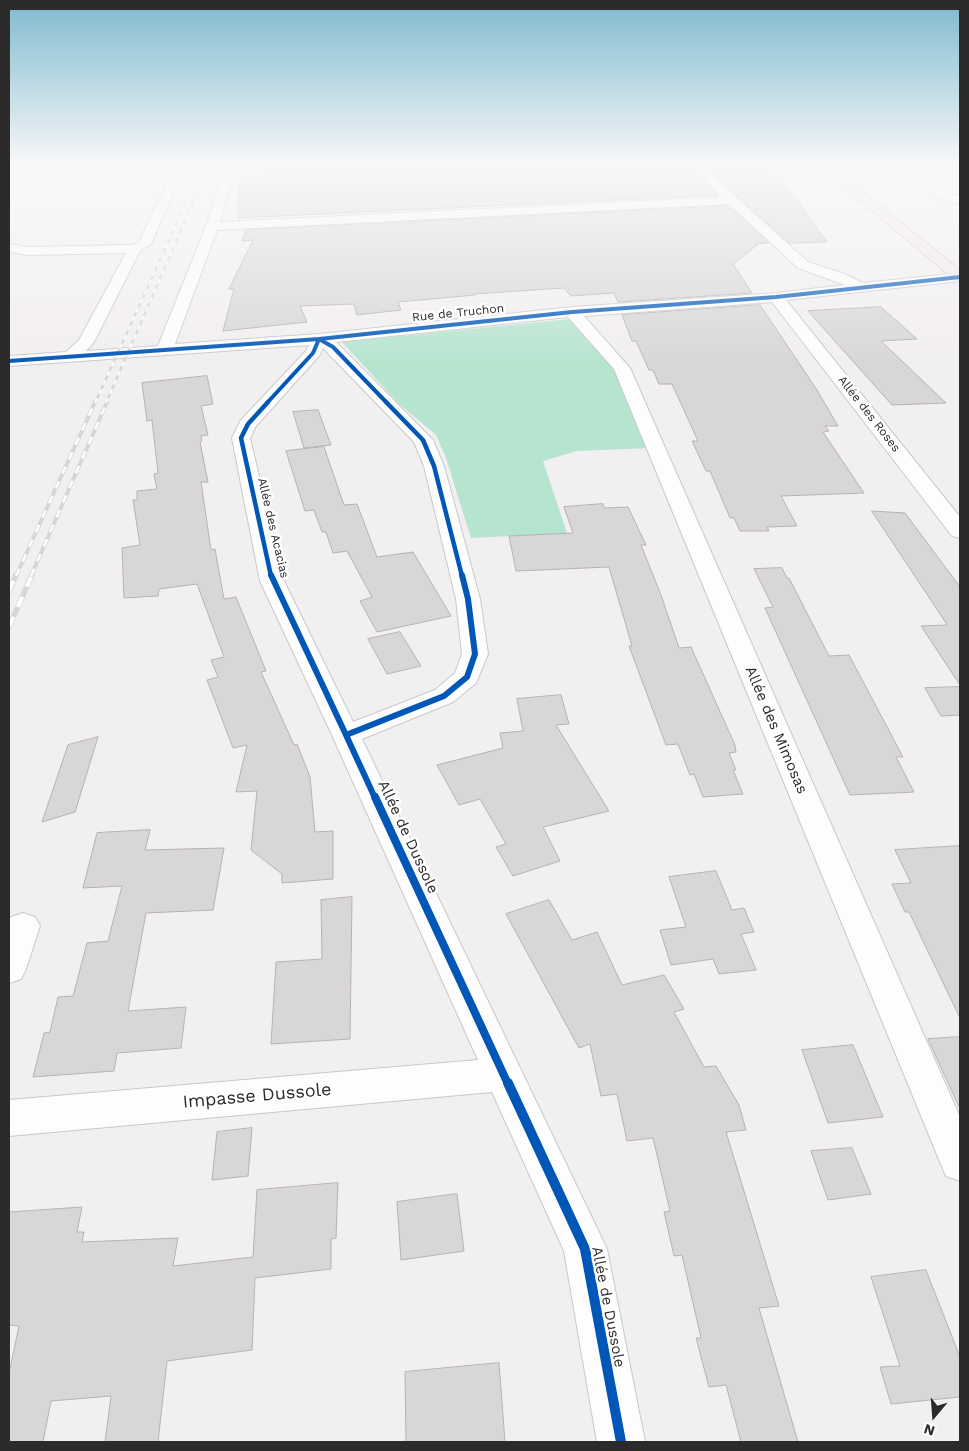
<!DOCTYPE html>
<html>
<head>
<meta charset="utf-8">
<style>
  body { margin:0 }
  #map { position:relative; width:969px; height:1451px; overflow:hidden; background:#f2eff1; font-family:"Work Sans",sans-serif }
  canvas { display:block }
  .frame { position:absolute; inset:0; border:10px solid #2c2a2b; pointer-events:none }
  .north { position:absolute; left:909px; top:1391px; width:50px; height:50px; -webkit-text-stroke:4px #fff; paint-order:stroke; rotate:198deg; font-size:14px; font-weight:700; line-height:20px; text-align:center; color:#2c2a2b }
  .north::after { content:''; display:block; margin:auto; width:18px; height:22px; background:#2c2a2b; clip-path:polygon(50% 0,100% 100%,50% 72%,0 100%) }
</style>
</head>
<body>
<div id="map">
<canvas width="969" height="1451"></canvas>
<div class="frame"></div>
<div class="north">N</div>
</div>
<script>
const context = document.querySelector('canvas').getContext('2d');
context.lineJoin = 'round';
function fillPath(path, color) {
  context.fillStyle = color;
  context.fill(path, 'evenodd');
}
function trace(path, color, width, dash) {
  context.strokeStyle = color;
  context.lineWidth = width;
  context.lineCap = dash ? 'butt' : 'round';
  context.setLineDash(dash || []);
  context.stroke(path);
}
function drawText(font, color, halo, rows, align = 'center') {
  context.font = font + ' "Work Sans",sans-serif';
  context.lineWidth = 5;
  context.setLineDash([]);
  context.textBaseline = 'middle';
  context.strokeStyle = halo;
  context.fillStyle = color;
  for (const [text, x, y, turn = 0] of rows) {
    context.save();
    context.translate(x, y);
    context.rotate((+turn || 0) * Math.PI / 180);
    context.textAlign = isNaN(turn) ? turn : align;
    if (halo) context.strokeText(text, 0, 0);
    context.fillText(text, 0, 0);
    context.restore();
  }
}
const green = new Path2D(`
  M570 319 618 371 651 448 577 451 543 461 567 533 471 538 446 458 436 435 399 404 342 342Z`);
const building = new Path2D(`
  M301 164V168L410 166V168H461V164H655L660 169 689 168 718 195 238 218V192L244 176H265L268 165Z
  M754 165 757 168H762L771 175H779L827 242 789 243 705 167Z
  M728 206 769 243 755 244 757 245 733 264 752 293 618 302 614 293 571 296 564 288 474 294 475 295 398 302 401 310 357 315 354 304 300 306 307 322 223 331 234 289H229L253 240 242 241 246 230Z
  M760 305 817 390 838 426H825L829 431 823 432 864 493 781 496 797 526 767 527 769 531H740L734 518H730L710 471H706L692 441H698L672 384H659L653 370H649L636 341H632L622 315Z
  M881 307 917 339 881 341 946 403 892 405 808 311Z
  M207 376 213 404 201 406 208 435 201 436 202 441 200 442 208 482H201L211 550 215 549 224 599 236 597 266 671 261 672 294 745 297 744 310 777 315 832 333 831V879L282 883V874L251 850 257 791 236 792 247 745 233 748 207 680 218 677 211 660 224 657 197 584 159 589 158 596 124 598 122 548 140 545 133 500H137V491L157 489 154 474 158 473 152 420 147 421 142 383Z
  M318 410 331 445 304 448 293 412Z
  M324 447 344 505 357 504 377 557 413 552 451 616 377 632 360 601 372 597 347 551 333 553 326 532H322L314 510 305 511 286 451Z
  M603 504 604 508 628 507 646 545H641L661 595 679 648 691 647 735 745 736 752 729 753 736 770H733L743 794 703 797 694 774 690 775 678 744 666 745 629 646H632L609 567 516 571 509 536 573 533 564 507Z
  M872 511 905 513 960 587V685L921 626 947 625Z
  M782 568 787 578H789L829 656 849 655 903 757H896L914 792 850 795 765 608 773 607 754 569Z
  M400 632 421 666 387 674 368 639Z
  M960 687V715L941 716 925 688Z
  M561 695 569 724 556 725 609 811 543 827 560 861 513 876 496 847 506 844 480 799 459 805 437 765 503 748 500 733 523 731 517 699Z
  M98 737 75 812 42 822 68 745Z
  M150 830 145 850 224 848 213 910 146 913 128 1011 186 1007 181 1048 117 1053 114 1071 33 1077 44 1033 50 1032 58 997 73 996 87 943 108 941 122 886 83 888 97 833Z
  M960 846V1018L909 912H905L892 884 911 883 895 850Z
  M716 871 732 910 744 908 754 932 741 934 756 970 719 974 713 959 671 965 660 930 686 927 669 877Z
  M352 897 350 1039 271 1044 276 962 322 959 321 900Z
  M549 900 572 940 597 932 622 985 664 975 684 1009 674 1012 704 1067 716 1066 739 1105 746 1130 726 1132 779 1306 759 1308 798 1442H741L726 1385 709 1387 696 1338H701L682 1255 674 1256 664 1212 670 1211 653 1138 627 1141 617 1094 601 1096 590 1044 579 1048 506 914Z
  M960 1037V1109L928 1039Z
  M853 1045 883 1117 828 1123 802 1050Z
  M252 1128 248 1176 212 1180 217 1132Z
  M852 1148 871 1194 828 1200 811 1151Z
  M338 1183 336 1238 331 1239V1269L255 1278 252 1350 167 1361 158 1442H105L111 1396 51 1401 43 1442H9V1373L19 1326 9 1325V1212L82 1207 77 1232H84L82 1242 178 1238 173 1266 253 1257 257 1190Z
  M457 1194 464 1251 401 1260 397 1202Z
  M926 1270 960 1357V1397L891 1404 880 1367 900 1366 871 1277Z
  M499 1363 505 1442H406L405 1372Z`);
const minor = new Path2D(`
  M176 164H186L151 244 140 251 94 342 86 351 158 346 206 226 226 164H236L220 222 722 197 688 164H699L808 262 842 273 863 283 960 273V281L786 300 960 517V538L952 536 772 302 584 316 630 368 960 1117V1181L946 1176 940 1162 614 369 568 317 336 342 433 440 444 466 480 599 488 654 476 683 453 702 362 739 607 1249 645 1442H597L564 1251 492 1092 9 1136V1100L478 1060 332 735 260 581 232 438 241 420 306 351 309 345 9 366V356L66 352 79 340 126 253 29 255 9 252V244L29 247 132 245 139 242ZM729 204 798 268 845 285 776 293 572 307 319 334 175 344 217 230ZM323 348 414 442 424 466 456 599 462 654 455 673 435 690 353 722 284 581 250 438 256 426 319 356Z
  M887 164H900L951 194 960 196V204L943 200Z
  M23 913 35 917 40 926 26 969 21 979 9 983V921L11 917Z`);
const highway = new Path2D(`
  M816 164H828L960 270V281L955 280Z`);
const railFar2 = new Path2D(`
  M95 403 185 205
  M106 403 210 164`);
const railFar1 = new Path2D(`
  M16 576 95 402
  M31 576 107 402`);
const rail = new Path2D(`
  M9 591 16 575
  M9 627 32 575`);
const cyclewayFar4 = new Path2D(`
  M9 361 319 339 572 312 776 297 960 277
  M267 403 313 353 319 339 333 347 387 403`);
const cyclewayFar3 = new Path2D(`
  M268 402 248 424 241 438 271 576
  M386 402 423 440 434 466 462 576`);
const cyclewayFar2 = new Path2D(`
  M271 575 346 735
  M346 735 375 798
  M346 735 444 696 467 677 475 654 468 599 462 575`);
const cyclewayFar1 = new Path2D(`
  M375 797 508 1084`);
const cycleway = new Path2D(`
  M508 1083 585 1249 621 1442`);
const farStreetnames = [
  ["Rue de Truchon",458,313,-6],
  ["Allée des Roses",869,414,52],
  ["Allée des Acacias",273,528,77]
];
const streetNames = [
  ["Allée des Mimosas",776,730,67],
  ["Allée de Dussole",408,837,65],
  ["Allée de Dussole",608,1307,79]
];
const nearStreetnames = [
  ["Impasse Dussole",257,1096,-5]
];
fillPath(green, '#b5e5ce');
fillPath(building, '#d8d6d6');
trace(building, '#b5b2b4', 1);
trace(minor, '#cac8c9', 2);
trace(highway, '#cccbcc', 2);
fillPath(minor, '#fdfdfd');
fillPath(highway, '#f2e6ef');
trace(railFar2, '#d7d6d7', 2.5);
trace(railFar1, '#d7d6d7', 4);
trace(rail, '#d7d6d7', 5.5);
trace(railFar2, '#fff', 2, [5]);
trace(railFar1, '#fff', 2.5, [8]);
trace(rail, '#fff', 4, [11]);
trace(cyclewayFar4, '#0057b8', 4);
trace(cyclewayFar3, '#0057b8', 4.5);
trace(cyclewayFar2, '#0057b8', 6);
trace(cyclewayFar1, '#0057b8', 8);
trace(cycleway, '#0057b8', 10);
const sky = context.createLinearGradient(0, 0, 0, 367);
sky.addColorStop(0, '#7ebace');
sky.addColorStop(0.45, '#f9f8f9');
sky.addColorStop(1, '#f9f8f900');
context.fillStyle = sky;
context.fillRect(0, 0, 969, 367);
drawText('12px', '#2c2a2b', '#fff', farStreetnames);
drawText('15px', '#2c2a2b', '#fff', streetNames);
drawText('18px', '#2c2a2b', '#fff', nearStreetnames);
</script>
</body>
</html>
